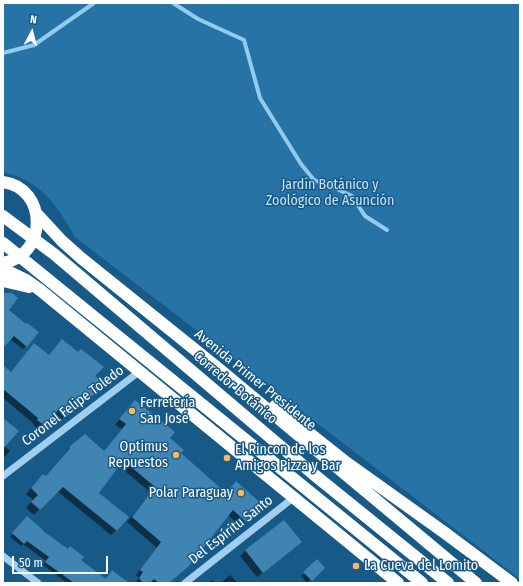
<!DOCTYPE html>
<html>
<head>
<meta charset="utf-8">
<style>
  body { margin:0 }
  #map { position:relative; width:523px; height:586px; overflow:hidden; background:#175a88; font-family:"Fira Sans Condensed",sans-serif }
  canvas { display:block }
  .frame { position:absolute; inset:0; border:4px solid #fff; pointer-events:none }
  .north { position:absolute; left:12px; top:12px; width:40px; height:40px; -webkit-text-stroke:3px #175a88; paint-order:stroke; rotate:7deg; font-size:11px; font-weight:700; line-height:16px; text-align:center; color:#fff }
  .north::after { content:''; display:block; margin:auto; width:14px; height:18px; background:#fff; clip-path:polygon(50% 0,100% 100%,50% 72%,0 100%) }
  .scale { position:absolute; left:12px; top:556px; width:96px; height:18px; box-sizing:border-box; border:2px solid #fff; border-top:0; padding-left:5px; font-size:12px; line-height:14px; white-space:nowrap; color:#fff; -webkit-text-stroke:3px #175a88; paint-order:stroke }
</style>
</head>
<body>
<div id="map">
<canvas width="523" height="586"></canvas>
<div class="frame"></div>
<div class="north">N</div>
<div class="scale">50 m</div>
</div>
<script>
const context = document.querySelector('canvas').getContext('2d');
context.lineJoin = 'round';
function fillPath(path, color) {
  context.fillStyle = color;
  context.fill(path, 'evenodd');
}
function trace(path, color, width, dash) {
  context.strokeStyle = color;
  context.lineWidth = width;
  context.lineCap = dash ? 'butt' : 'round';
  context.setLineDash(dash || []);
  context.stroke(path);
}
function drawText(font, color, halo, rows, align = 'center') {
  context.font = font + ' "Fira Sans Condensed",sans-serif';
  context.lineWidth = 3;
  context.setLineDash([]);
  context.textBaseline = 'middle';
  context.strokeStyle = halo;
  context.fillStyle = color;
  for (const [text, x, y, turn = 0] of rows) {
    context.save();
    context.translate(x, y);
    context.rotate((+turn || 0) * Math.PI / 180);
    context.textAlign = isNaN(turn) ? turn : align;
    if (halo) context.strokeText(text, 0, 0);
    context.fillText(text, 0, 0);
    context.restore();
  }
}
const green = new Path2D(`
  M3 3H520V579L75 237C58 206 40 180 3 172Z`);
const shadow = new Path2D(`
  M3 294 8 310 26 346 23 349 10 339 3 346Z
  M62 340 94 376 100 390 61 420 54 414 40 430 33 425 34 424 3 398V366L10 373 48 356Z
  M130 406 169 439 180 453 226 494 261 504 240 526 228 515 169 583H135L139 578 136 575 157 548 127 522 151 493 118 465 98 493 116 530 111 535 57 491 34 515 26 508 33 500 26 494 38 480 46 477 69 448 85 436 103 452 122 429 115 425Z
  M3 419 4 446 10 451 3 459Z
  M24 520 41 531 106 580 122 583H67L43 565 46 561 23 544 21 546 10 537Z
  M295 547 257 577 240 556 245 551Z
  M317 561 324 568 307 583 301 576Z
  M230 575 238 583H221Z
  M212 580 216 583H209Z`);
const stream = new Path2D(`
  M173 3 198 19 244 40 260 98 301 164 314 180 335 188 352 196 365 216 387 230
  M3 53 34 45 94 3`);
const building = new Path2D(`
  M3 293H12L18 298 9 310 26 324 27 323 39 332 27 347 14 336 3 348Z
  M62 339 78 352 81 349 104 367 95 376 106 385 67 416 59 409 45 426 37 420 38 418 3 389V365L11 372 34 343 49 355Z
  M135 400 175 432 170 438 184 450 181 453 226 493 236 481 262 504 246 522 233 510 189 566 169 583H159L154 579 150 583H143L139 578 143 572 140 570 161 542 132 517 155 487 124 461 122 462 99 493 129 517 117 531 63 487 40 510 31 502 38 495 31 488 43 474 46 476 70 448 69 447 85 434 104 451 126 424 119 419Z
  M3 418 19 431 3 449Z
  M27 516 43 530V531L68 549 70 546 84 557 81 560 106 579 112 570 129 583H74L45 562 49 557 27 541 24 544 12 533Z
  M284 520 302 542 263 573 245 550Z
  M317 559 325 568 312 581 303 572Z`);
const minor = new Path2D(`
  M3 476 140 371
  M3 556 38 583
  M185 583 293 498`);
const highway = new Path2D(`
  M3 182C48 188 48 256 3 263
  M36 213 62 241 81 258 219 369 476 583
  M3 269 26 280 40 290 398 583
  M3 281 29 287
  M275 406 347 463 445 533 512 583`);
const highwayBridge = new Path2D(`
  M3 216 54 254 312 473 448 583
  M3 243 422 583`);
const markers = [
  [132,411,4,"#ffb75c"],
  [176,455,4,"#ffb75c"],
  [227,458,4,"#ffb75c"],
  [241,493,4,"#ffb75c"],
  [356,566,4,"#ffb75c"]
];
const parkNames = [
  ["Jardín Botánico y",330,185],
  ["Zoológico de Asunción",330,201]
];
const streetNames = [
  ["Avenida Primer Presidente",255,380,39],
  ["Corredor Botánico",235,388,40],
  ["Coronel Felipe Toledo",73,406,-37],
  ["Del Espíritu Santo",231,530,-38]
];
const poiNames = [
  ["Ferretería",140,403],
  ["San José",140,419],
  ["Optimus",168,447,"right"],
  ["Repuestos",168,463,"right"],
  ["El Rincon de los",235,450],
  ["Amigos Pizza y Bar",235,466],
  ["Polar Paraguay",233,493,"right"],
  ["La Cueva del Lomito",364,566]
];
fillPath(green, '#2773a6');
fillPath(shadow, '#0007');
trace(stream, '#91ccf0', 4);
fillPath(building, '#4084b2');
trace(minor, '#9fceee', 7);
trace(highway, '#fff', 12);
trace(highwayBridge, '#fff', 12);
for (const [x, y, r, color] of markers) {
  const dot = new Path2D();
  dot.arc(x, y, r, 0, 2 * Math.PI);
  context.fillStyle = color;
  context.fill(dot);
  trace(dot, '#175a88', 1.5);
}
drawText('14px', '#c5e5fa', '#175a88', parkNames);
drawText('14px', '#fff', '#175a88', streetNames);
drawText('14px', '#fff', '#175a88', poiNames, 'left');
</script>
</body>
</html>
